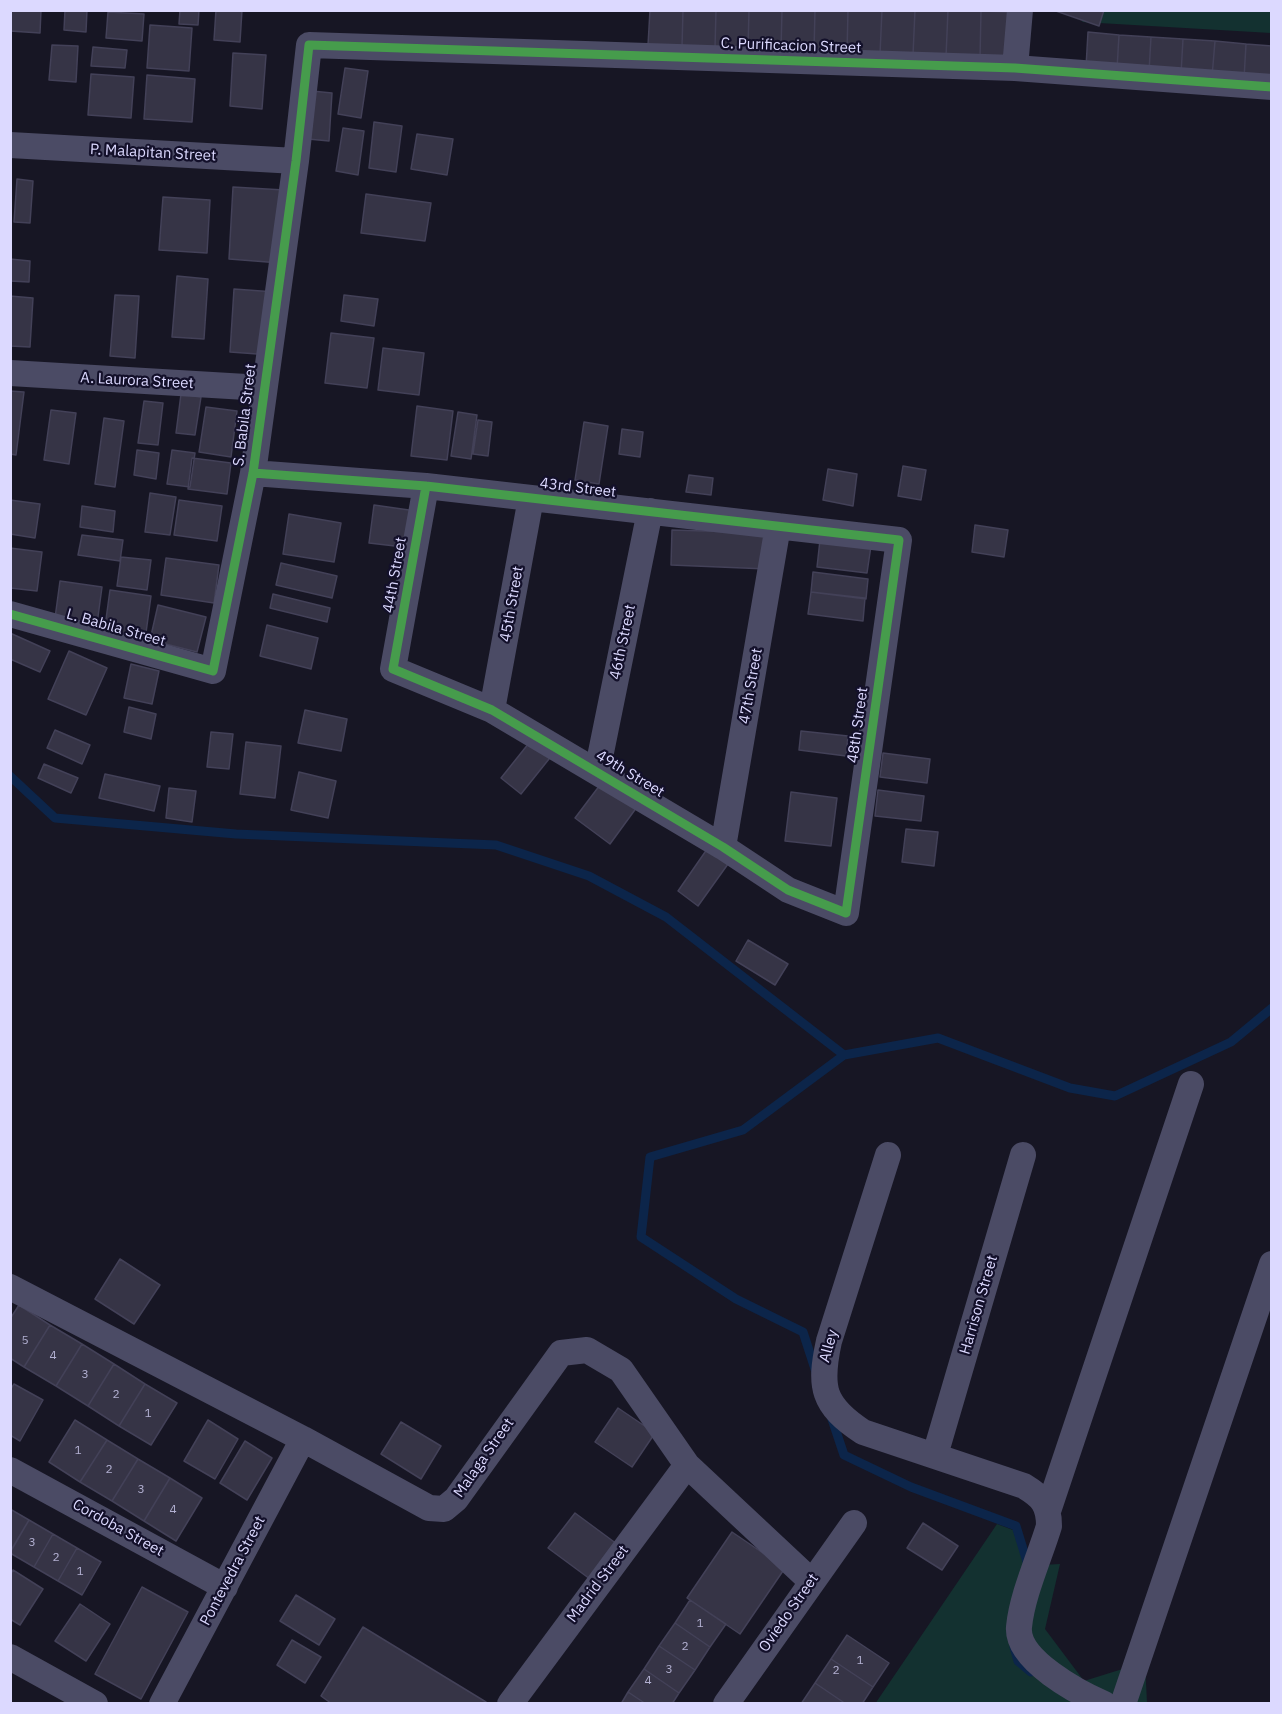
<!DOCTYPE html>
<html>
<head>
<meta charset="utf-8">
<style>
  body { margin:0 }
  #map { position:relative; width:1282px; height:1714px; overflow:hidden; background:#171624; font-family:"IBM Plex Sans",sans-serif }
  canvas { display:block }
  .frame { position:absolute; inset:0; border:12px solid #dcd9ff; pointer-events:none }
</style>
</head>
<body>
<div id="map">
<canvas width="1282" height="1714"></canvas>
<div class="frame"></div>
</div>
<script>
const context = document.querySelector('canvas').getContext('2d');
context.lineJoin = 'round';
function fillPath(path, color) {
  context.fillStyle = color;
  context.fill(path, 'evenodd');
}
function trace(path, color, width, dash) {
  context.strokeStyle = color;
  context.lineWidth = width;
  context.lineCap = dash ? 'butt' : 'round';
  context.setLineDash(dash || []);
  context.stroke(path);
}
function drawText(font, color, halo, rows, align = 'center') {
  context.font = font + ' "IBM Plex Sans",sans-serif';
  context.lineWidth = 4.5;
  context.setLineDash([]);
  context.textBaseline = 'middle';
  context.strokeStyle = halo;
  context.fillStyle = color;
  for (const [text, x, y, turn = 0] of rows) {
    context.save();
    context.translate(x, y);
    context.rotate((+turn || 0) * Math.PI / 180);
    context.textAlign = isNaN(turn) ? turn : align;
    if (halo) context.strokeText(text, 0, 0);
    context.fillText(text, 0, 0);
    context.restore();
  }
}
const green = new Path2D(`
  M1087 11H1271V33L1082 22Z
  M997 1524 1013 1530 1026 1566 1060 1564 1045 1629 1084 1681 1145 1662 1147 1703 875 1704Z`);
const stream = new Path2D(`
  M10 776 55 818 236 834 496 845 589 876 666 917 844 1055
  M816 1372 803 1332 736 1299 641 1237 650 1157 743 1130 844 1055 938 1038 1070 1088 1115 1096 1231 1042 1272 1008
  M831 1416 844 1455 911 1487 1016 1526 1028 1565
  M1014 1647 1018 1661 1031 1672`);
const building = new Path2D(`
  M10 10H41L40 33 10 31Z
  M65 10H87L86 32 64 30Z
  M180 10H199L198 25 179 24Z
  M216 10H242L240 42 214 40Z
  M650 10H683L682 47 648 45Z
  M683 10H716L715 48 682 47Z
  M716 10H749L748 49 715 48Z
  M749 10H782L781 50 748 49Z
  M782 10H815L814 51 781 50Z
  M815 10H848L847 53 814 51Z
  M848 10H882L880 54 847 53Z
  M882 10H915L913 55 880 54Z
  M915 10H948L946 57 913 55Z
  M948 10 981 11 980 58 946 57Z
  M1053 10H1104L1099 26Z
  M981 11 1014 12 1013 59 980 58Z
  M108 12 144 14 142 41 106 38Z
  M150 25 192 28 189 71 147 68Z
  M1088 32 1119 35 1117 69 1086 67Z
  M1119 35 1151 37 1149 72 1117 69Z
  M1151 37 1183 39 1181 74 1149 72Z
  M1183 39 1215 41 1212 77 1181 74Z
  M1215 41 1246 44 1244 79 1212 77Z
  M1246 44 1272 46V81L1244 79Z
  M52 45 78 46 76 82 49 80Z
  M93 47 127 50 125 68 91 66Z
  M233 53 266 55 262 109 230 106Z
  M345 68 368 71 361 118 338 114Z
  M91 74 134 77 131 118 88 115Z
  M147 75 195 79 192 122 144 119Z
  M312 91 332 93 329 141 308 139Z
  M374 122 402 126 396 172 369 168Z
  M343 128 364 131 358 175 336 171Z
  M417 134 453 139 447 175 411 169Z
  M17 179 33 181 30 223 14 222Z
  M233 187 284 190 280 263 229 259Z
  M366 194 431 203 425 241 361 233Z
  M163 197 210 200 207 253 159 250Z
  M10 259 30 261 29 282 10 281Z
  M177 276 208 279 204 339 172 337Z
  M234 289 275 292 271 355 230 352Z
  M115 295 139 296 135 358 110 356Z
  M344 295 378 299 374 326 341 321Z
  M10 296 33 298 30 347 10 346Z
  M331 333 374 338 367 388 325 383Z
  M383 348 424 353 419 395 378 390Z
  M10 391 24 392 16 455 10 454Z
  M181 394 201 397 195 435 176 433Z
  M144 401 163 403 158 445 138 443Z
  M417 406 453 411 447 460 411 456Z
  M206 407 237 411 231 457 199 452Z
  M51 410 76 413 69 464 44 460Z
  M458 412 477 415 471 459 451 456Z
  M104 418 124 421 115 487 95 484Z
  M478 420 492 422 488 456 473 454Z
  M584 422 608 426 599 484 575 480Z
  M622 429 643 432 640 457 619 454Z
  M137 450 159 453 156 479 134 475Z
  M172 450 195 453 190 487 167 484Z
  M192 458 231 463 227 494 188 489Z
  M903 466 926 470 921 500 898 496Z
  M828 469 857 474 853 506 823 500Z
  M689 475 713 478 711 495 686 492Z
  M150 493 176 497 170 535 145 532Z
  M10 500 40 504 35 538 10 534Z
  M179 500 222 506 217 541 174 535Z
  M374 505 416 511 412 548 369 543Z
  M82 506 115 511 113 532 80 527Z
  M289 514 341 523 334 562 283 554Z
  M975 525 1008 530 1004 557 972 552Z
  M672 530 768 533 767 569 671 565Z
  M82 535 123 540 120 561 78 555Z
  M820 540 871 546 867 573 817 567Z
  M10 548 42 552 37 591 10 588Z
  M121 557 151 560 147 590 117 586Z
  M166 558 219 565 214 603 161 595Z
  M281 563 337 576 332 598 276 585Z
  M813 572 868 579 866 599 811 592Z
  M60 581 102 587 97 624 55 618Z
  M110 590 151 596 145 640 104 634Z
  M811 592 865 598 863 621 808 614Z
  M273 594 330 608 327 622 270 608Z
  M158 605 206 617 197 652 150 640Z
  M267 625 318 638 311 669 260 656Z
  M10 633 50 651 40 672 10 659Z
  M69 651 107 668 86 715 48 699Z
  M131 664 159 671 152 704 124 698Z
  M129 707 156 714 151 739 124 732Z
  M305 710 347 719 341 751 298 743Z
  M55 730 90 745 82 764 47 748Z
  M801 731 848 736 846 756 799 750Z
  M211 732 233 734 229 769 207 767Z
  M533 738 553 754 521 794 501 778Z
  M246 742 281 746 275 798 240 794Z
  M883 753 930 759 927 783 880 777Z
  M44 764 78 778 71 793 38 778Z
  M299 772 336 781 328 818 291 810Z
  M105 774 160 786 154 811 99 798Z
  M603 781 637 807 610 844 575 818Z
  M169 788 196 791 192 822 166 818Z
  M878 790 924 796 921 821 875 816Z
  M791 792 837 798 831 846 785 841Z
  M906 829 938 832 934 866 902 862Z
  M712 842 733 857 698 906 678 891Z
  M748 940 788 964 775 985 736 961Z
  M120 1259 160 1285 134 1324 95 1299Z
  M19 1305 50 1325 24 1367 10 1358V1319Z
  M50 1325 82 1344 56 1386 24 1367Z
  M82 1344 114 1364 88 1406 56 1386Z
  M114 1364 145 1384 119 1426 88 1406Z
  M14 1384 43 1400 20 1441 10 1435V1390Z
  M145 1384 177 1403 151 1445 119 1426Z
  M618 1408 655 1433 632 1467 595 1442Z
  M75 1420 107 1440 80 1482 49 1462Z
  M208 1420 238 1439 215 1479 184 1461Z
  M401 1422 441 1446 421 1479 381 1454Z
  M107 1440 138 1459 112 1501 80 1482Z
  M245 1441 272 1458 247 1500 220 1483Z
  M138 1459 170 1478 144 1521 112 1501Z
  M170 1478 202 1498 176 1541 144 1521Z
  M10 1509 29 1520 10 1552Z
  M575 1513 621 1547 594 1582 548 1548Z
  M29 1520 53 1534 34 1567 10 1553Z
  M923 1523 958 1546 942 1570 907 1548Z
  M732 1532 785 1568 740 1634 687 1598Z
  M53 1534 77 1548 58 1581 34 1567Z
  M77 1548 101 1562 82 1595 58 1581Z
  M13 1570 43 1589 20 1625 10 1619V1575Z
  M142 1587 188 1612 141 1699 95 1674Z
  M296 1595 335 1619 319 1645 280 1621Z
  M690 1600 726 1624 710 1647 675 1623Z
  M80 1604 110 1624 86 1661 55 1641Z
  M675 1623 710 1647 695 1670 659 1646Z
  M363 1627 486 1702 485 1704H332L321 1696Z
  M847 1635 889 1663 873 1687 831 1659Z
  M292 1640 321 1657 305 1683 277 1665Z
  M659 1646 695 1670 679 1693 644 1669Z
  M831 1659 873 1687 862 1704H846L815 1683Z
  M644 1669 679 1693 672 1704H646L628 1692Z
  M815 1683 846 1704H801Z
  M628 1692 646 1704H621Z`);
const minor = new Path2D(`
  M1015 68 1020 10
  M10 145 296 161
  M10 373 263 388
  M253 473 426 486 899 540 846 913 788 890 723 847 492 710 393 669 426 486
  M10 614 213 671 253 473 296 161 309 45 1015 68 1272 87
  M492 710 531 498
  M597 772 650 511
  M723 847 778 526
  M888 1155 829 1341C819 1387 822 1405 863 1432L1024 1486C1042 1497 1049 1504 1049 1526 1040 1556 1022 1595 1019 1627 1016 1660 1079 1693 1104 1704
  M10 1287 303 1439 429 1508 444 1509 456 1499 561 1353 587 1350 621 1370 687 1465 811 1581
  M935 1455 1023 1155
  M10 1470 225 1587
  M1049 1508 1191 1084
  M10 1657 95 1704
  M162 1704 303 1439
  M510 1704 687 1465
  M726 1704 854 1523
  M1123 1704 1272 1264`);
const cycleway = new Path2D(`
  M253 473 426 486 899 540 846 913 788 890 723 847 492 710 393 669 426 486
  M10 614 213 671 253 473 296 161 309 45 1015 68 1272 87`);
const numberNames = [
  ["5",25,1341],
  ["4",53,1356],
  ["3",85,1375],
  ["2",116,1395],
  ["1",148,1414],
  ["1",78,1451],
  ["2",109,1470],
  ["3",141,1490],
  ["4",173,1510],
  ["3",32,1543],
  ["2",56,1558],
  ["1",80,1572],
  ["1",700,1624],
  ["2",685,1647],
  ["1",860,1661],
  ["3",669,1670],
  ["2",836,1671],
  ["4",648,1681]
];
const streetNames = [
  ["C. Purificacion Street",791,46,2],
  ["P. Malapitan Street",153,153,3],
  ["A. Laurora Street",137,381,3],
  ["S. Babila Street",245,415,-83],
  ["43rd Street",578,488,7],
  ["44th Street",395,575,-80],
  ["45th Street",512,604,-80],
  ["L. Babila Street",116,628,16],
  ["46th Street",623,642,-78],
  ["47th Street",751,686,-80],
  ["48th Street",858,725,-82],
  ["49th Street",630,774,31],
  ["Harrison Street",979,1305,-74],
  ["Alley",829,1346,-75],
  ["Malaga Street",484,1458,-55],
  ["Cordoba Street",118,1528,29],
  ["Pontevedra Street",233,1571,-62],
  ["Madrid Street",598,1584,-53],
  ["Oviedo Street",789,1613,-55]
];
fillPath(green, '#133130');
trace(stream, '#0c254a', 9);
fillPath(building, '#363446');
trace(building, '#434158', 1.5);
trace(minor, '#4b4b65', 26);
trace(cycleway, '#469c4c', 9);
drawText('12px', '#b2b0d1', null, numberNames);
drawText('15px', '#dcd9ff', '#13102a', streetNames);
</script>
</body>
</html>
